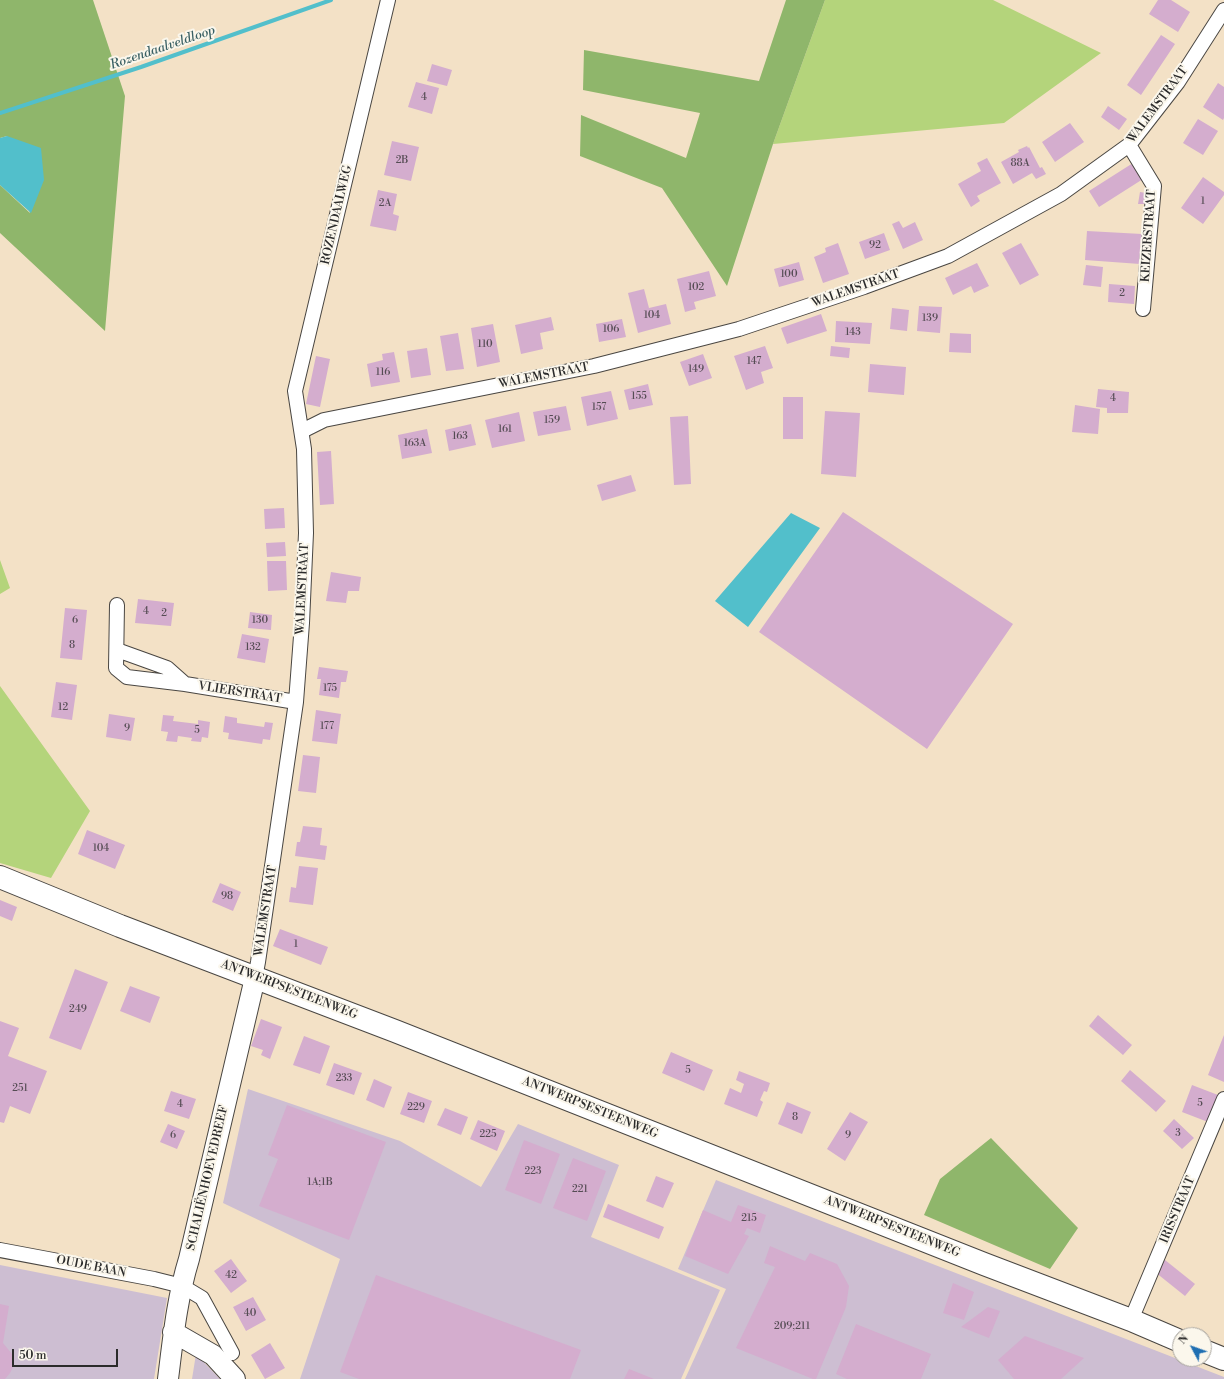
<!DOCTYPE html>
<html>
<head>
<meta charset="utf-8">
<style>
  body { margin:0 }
  #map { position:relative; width:1224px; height:1379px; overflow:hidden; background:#f3e1c6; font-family:"Libre Bodoni",serif }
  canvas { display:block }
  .north { position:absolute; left:1172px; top:1327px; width:40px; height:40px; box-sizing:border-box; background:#fbf7ec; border:1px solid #a8a59f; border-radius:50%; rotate:311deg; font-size:11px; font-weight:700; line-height:16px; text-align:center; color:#2b2b2b }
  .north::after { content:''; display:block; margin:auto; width:14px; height:18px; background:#1f6fb2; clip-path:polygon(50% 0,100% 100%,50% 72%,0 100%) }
  .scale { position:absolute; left:12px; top:1349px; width:106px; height:18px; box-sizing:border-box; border:2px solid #2b2b2b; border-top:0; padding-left:5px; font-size:12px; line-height:14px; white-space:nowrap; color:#2b2b2b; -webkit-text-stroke:3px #fbf7ec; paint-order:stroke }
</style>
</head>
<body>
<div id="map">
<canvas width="1224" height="1379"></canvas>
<div class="north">N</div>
<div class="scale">50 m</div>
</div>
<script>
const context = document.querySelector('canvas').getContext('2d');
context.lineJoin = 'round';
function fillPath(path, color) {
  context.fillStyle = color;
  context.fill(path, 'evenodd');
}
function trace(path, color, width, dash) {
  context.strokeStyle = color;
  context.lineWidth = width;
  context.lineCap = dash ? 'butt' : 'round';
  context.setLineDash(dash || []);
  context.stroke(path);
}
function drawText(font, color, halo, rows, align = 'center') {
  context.font = font + ' "Libre Bodoni",serif';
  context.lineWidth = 4;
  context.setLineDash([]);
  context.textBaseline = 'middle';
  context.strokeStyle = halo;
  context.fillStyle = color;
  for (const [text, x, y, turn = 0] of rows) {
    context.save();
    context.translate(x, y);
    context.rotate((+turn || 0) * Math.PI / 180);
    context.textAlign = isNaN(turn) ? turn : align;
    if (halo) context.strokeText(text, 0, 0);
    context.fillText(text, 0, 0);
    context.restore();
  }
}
const industrial = new Path2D(`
  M248 1089 400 1141 481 1187 518 1124 619 1165 591 1237 720 1290 681 1379H300L340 1259 223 1203Z
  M716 1180 1224 1377V1379H685L726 1289 678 1269Z
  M0 1265 167 1298 154 1379H0Z
  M196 1354 220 1379H192Z`);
const green = new Path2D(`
  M825 0H993L1101 53 1004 123 773 144Z
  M0 560 10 588 0 594Z
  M0 686 90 811 51 878 0 863Z`);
const forest = new Path2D(`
  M0 0H93L125 96 105 331 0 233V185L30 213 7 136 0 138Z
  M786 0H825L773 144 727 286 662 188 580 156 581 115 686 158 700 113 583 90 584 50 759 81Z
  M991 1138 1078 1228 1050 1269 924 1215 940 1179Z`);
const water = new Path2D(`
  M7 136 41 148 44 180 31 213 0 185V138Z
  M791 513 820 528 748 627 715 601Z`);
const stream = new Path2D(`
  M0 113 141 67 331 0`);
const building = new Path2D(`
  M1158 0H1171L1190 12 1178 32 1149 14Z
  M1161 35 1175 44 1141 95 1127 85Z
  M432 64 452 70 447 86 427 81Z
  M416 82 439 88 432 114 408 107Z
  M1218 83 1224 87V118L1223 120 1203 107Z
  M1108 106 1127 119 1119 130 1101 117Z
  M1198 119 1218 131 1203 155 1183 143Z
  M1070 123 1084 142 1055 162 1042 142Z
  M392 141 419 147 411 181 384 175Z
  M1027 146 1028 148 1029 147 1040 168 1042 167 1046 174 1036 179 1032 173 1013 184 1001 162 1019 152 1018 150Z
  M987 158 1001 183 977 196 980 201 971 207 958 184 981 171 977 163Z
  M1133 163 1143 179 1099 207 1089 191Z
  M1203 177 1224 192V195L1203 224 1181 208Z
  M378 190 397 194 393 214 399 216 396 231 370 226Z
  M1140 192 1146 193 1145 204H1138Z
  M899 221 903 228 915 222 923 240 903 249 892 224Z
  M1087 231 1142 234 1140 264 1085 260Z
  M884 233 890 250 865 259 859 242Z
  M838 243 849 274 823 283 814 257 826 252 825 248Z
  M1021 243 1039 275 1020 285 1002 253Z
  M799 262 804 280 779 287 774 269Z
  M977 263 989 286 974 293 971 286 953 295 945 278Z
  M1086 265 1103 267 1101 287 1083 285Z
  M709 271 716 296 694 302 696 309 685 312 677 279Z
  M1109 284 1135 286 1134 304 1108 302Z
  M644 289 649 308 666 304 671 324 638 333 628 293Z
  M919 306 942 307 940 333 917 331Z
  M892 308 909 310 907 331 890 329Z
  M821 314 827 331 787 344 781 328Z
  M551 317 554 330 540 333 543 349 521 354 515 325Z
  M622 319 626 337 599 342 596 324Z
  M836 321 872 323 870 344 835 342Z
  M493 324 500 362 477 367 471 328Z
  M458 333 464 369 446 371 440 336Z
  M950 333 971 334V353L949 352Z
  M765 346 773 368 761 372 764 383 746 390 734 356Z
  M831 346 850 348 849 358 830 356Z
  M427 348 431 375 411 378 407 351Z
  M394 352 400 382 371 387 367 364 383 360 382 354Z
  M703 354 712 378 689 386 680 362Z
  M316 356 330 359 320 407 306 404Z
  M870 364 906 367 904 395 868 392Z
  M648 384 653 405 629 410 624 390Z
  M1098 389 1129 392 1128 413H1107V408L1096 407Z
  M611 391 618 419 587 426 581 397Z
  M783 397H803V439H783Z
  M1075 405 1100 409 1098 434 1072 432Z
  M566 406 571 430 538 436 533 412Z
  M825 411 860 413 856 477 821 474Z
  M519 412 525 441 492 448 485 420Z
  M688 416 691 484 674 485 670 417Z
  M471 424 476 445 449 451 445 430Z
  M427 429 432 453 402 459 398 435Z
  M331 451 334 504 320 505 317 452Z
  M631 475 636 491 602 501 597 485Z
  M284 508 285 528 265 529 264 509Z
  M843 512 1013 624 927 749 759 632Z
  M285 542 286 556 267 557 266 543Z
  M267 561H286L287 590 268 591Z
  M331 572 361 577 359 591H348L346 603 326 601Z
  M138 599 174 603 171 626 135 623Z
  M65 608 87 610 82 660 60 658Z
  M250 612 272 615 271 630 248 628Z
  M242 634 269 639 265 663 237 658Z
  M319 667 348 671 346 682H341L339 698 319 695 321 679H317Z
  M56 682 77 685 72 720 51 717Z
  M316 710 341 714 337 744 312 741Z
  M109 714 135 718 131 741 106 737Z
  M163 715 174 716 173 721 198 724V720L210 722 208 738 202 737 201 742 191 741 192 738 178 736 177 742 166 741 168 732 161 731Z
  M225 716 237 718V723L264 727 265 722 273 723 270 740 263 739 262 744 228 739 229 733 223 732Z
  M303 755 320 757 316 793 298 791Z
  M303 826 322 828 320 845 327 846 325 860 295 856 297 842H300Z
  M87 830 125 845 115 869 78 854Z
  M299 866 318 868 313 905 289 902 291 887 296 888Z
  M220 883 241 892 233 911 212 902Z
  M0 900 17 907 12 921 0 916Z
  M280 929 328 947 321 965 273 946Z
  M75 969 108 982 81 1050 49 1038Z
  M130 986 160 997 150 1023 120 1011Z
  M1098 1015 1132 1045 1123 1055 1089 1026Z
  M261 1019 282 1027 270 1059 261 1055 263 1050 251 1046Z
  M0 1021 19 1028 8 1056 47 1071 30 1114 10 1106 4 1123 0 1122Z
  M1224 1035V1082L1208 1075Z
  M304 1036 330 1046 320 1074 293 1065Z
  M671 1052 713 1070 704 1091 662 1073Z
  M334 1063 362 1073 354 1095 326 1085Z
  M1130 1070 1166 1101 1156 1112 1121 1081Z
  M739 1071 770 1083 767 1092 764 1091 760 1100 763 1102 757 1117 724 1104 730 1088 741 1093 744 1084 736 1080Z
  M374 1079 392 1087 384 1108 366 1100Z
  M1192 1085 1218 1095 1208 1122 1182 1112Z
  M171 1091 196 1099 189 1119 164 1111Z
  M408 1092 432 1101 424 1123 400 1114Z
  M787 1102 811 1112 802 1134 778 1124Z
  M287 1105 386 1142 349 1240 259 1206 278 1159 268 1155Z
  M445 1108 468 1117 461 1135 437 1125Z
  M850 1112 868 1122 845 1161 827 1149Z
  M1174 1119 1194 1138 1182 1149 1163 1131Z
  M478 1120 505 1131 497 1151 470 1139Z
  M168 1124 185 1131 177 1149 160 1142Z
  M524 1140 560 1154 541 1204 505 1190Z
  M573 1158 606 1171 587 1221 553 1208Z
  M656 1176 674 1183 663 1208 646 1201Z
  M608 1204 664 1227 659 1239 603 1217Z
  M738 1205 766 1215 760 1233 747 1228 744 1234 749 1236 728 1274 685 1256 703 1210 731 1222Z
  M770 1246 805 1261 810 1253 837 1264 849 1286 846 1307 816 1379H813L736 1348 775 1267 764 1263Z
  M231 1259 247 1281 231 1293 214 1271Z
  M1165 1260 1195 1284 1185 1296 1155 1272Z
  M376 1275 581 1350 570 1379H359L340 1372Z
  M953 1283 974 1292 964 1320 943 1313Z
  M253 1297 266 1320 246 1331 233 1307Z
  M0 1304 9 1306 3 1343 12 1354 13 1367 10 1373 5 1379H0Z
  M988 1307 1000 1311 989 1338 961 1327Z
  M856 1324 931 1354 921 1379H847L836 1374Z
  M1025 1336 1084 1358 1061 1379H1014L998 1360Z
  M270 1343 285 1368 265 1379 251 1355Z
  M629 1369 654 1379H624Z`);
const street = new Path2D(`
  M1129 145 1154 186 1143 309
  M302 431 324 420 594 366 739 329 864 287 948 256 1061 194 1129 145 1178 82 1224 10
  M117 605 116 668 127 677 185 684 296 702
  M117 650 167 668 185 684
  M255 978 258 962 296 702 302 623 306 533 304 449 295 391 388 0
  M0 1250 154 1279 182 1286 202 1298 232 1353
  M1131 1320 1224 1099`);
const secondary = new Path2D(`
  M173 1332 213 1355 235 1379
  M168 1379C173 1339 177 1298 189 1259L255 978`);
const primary = new Path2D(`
  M0 877 120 926 395 1031 984 1264 1131 1320 1180 1341
  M1204 1351 1224 1359`);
const numberNames = [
  ["4",424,98],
  ["2B",402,161],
  ["88A",1020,164],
  ["1",1203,202],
  ["2A",385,204],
  ["92",875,246],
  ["100",789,275],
  ["102",696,288],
  ["2",1122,294],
  ["104",652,316],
  ["139",930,319],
  ["106",611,330],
  ["143",853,333],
  ["110",485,345],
  ["147",754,362],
  ["149",696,370],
  ["116",383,373],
  ["155",639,397],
  ["4",1113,399],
  ["157",599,408],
  ["159",552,421],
  ["161",505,430],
  ["163",460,437],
  ["163A",415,444],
  ["4",146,612],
  ["2",164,614],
  ["6",75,621],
  ["130",260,621],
  ["8",72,646],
  ["132",253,648],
  ["175",330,689],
  ["12",63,708],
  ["177",327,727],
  ["9",127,729],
  ["5",197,731],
  ["104",101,849],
  ["98",227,897],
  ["1",296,945],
  ["249",78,1010],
  ["5",688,1071],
  ["233",344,1079],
  ["251",20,1089],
  ["5",1200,1104],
  ["4",180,1105],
  ["229",416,1108],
  ["8",795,1118],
  ["3",1178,1134],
  ["225",488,1135],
  ["6",173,1136],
  ["9",848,1136],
  ["223",533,1172],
  ["1A;1B",320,1183],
  ["221",580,1190],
  ["215",749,1219],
  ["42",231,1276],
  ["40",250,1314],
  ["209;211",792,1327]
];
const streetNames = [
  ["WALEMSTRAAT",1158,105,-53],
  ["ROZENDAALWEG",337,215,-77],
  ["KEIZERSTRAAT",1149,236,-86],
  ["WALEMSTRAAT",856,289,-19],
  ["WALEMSTRAAT",544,376,-11],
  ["WALEMSTRAAT",303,589,-87],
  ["VLIERSTRAAT",240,693,9],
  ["WALEMSTRAAT",266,911,-81],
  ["ANTWERPSESTEENWEG",289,990,21],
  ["ANTWERPSESTEENWEG",590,1108,22],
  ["SCHALIËNHOEVEDREEF",208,1178,-77],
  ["IRISSTRAAT",1178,1210,-67],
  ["ANTWERPSESTEENWEG",892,1227,22],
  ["OUDE BAAN",91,1267,11]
];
const waterNames = [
  ["Rozendaalveldloop",163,48,-19]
];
fillPath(industrial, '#cdbed2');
fillPath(green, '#b4d47b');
fillPath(forest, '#8fb66b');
fillPath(water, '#52bfcb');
trace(stream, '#52bfcb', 4);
fillPath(building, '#d4adce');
trace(street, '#494642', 16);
trace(secondary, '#494642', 22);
trace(primary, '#494642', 24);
trace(street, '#fff', 14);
trace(secondary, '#fff', 20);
trace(primary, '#fff', 22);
drawText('10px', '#554c54', null, numberNames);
drawText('12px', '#2b2b2b', '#fbf7ec', streetNames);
drawText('italic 13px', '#395f63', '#fbf7ec', waterNames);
</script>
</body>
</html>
